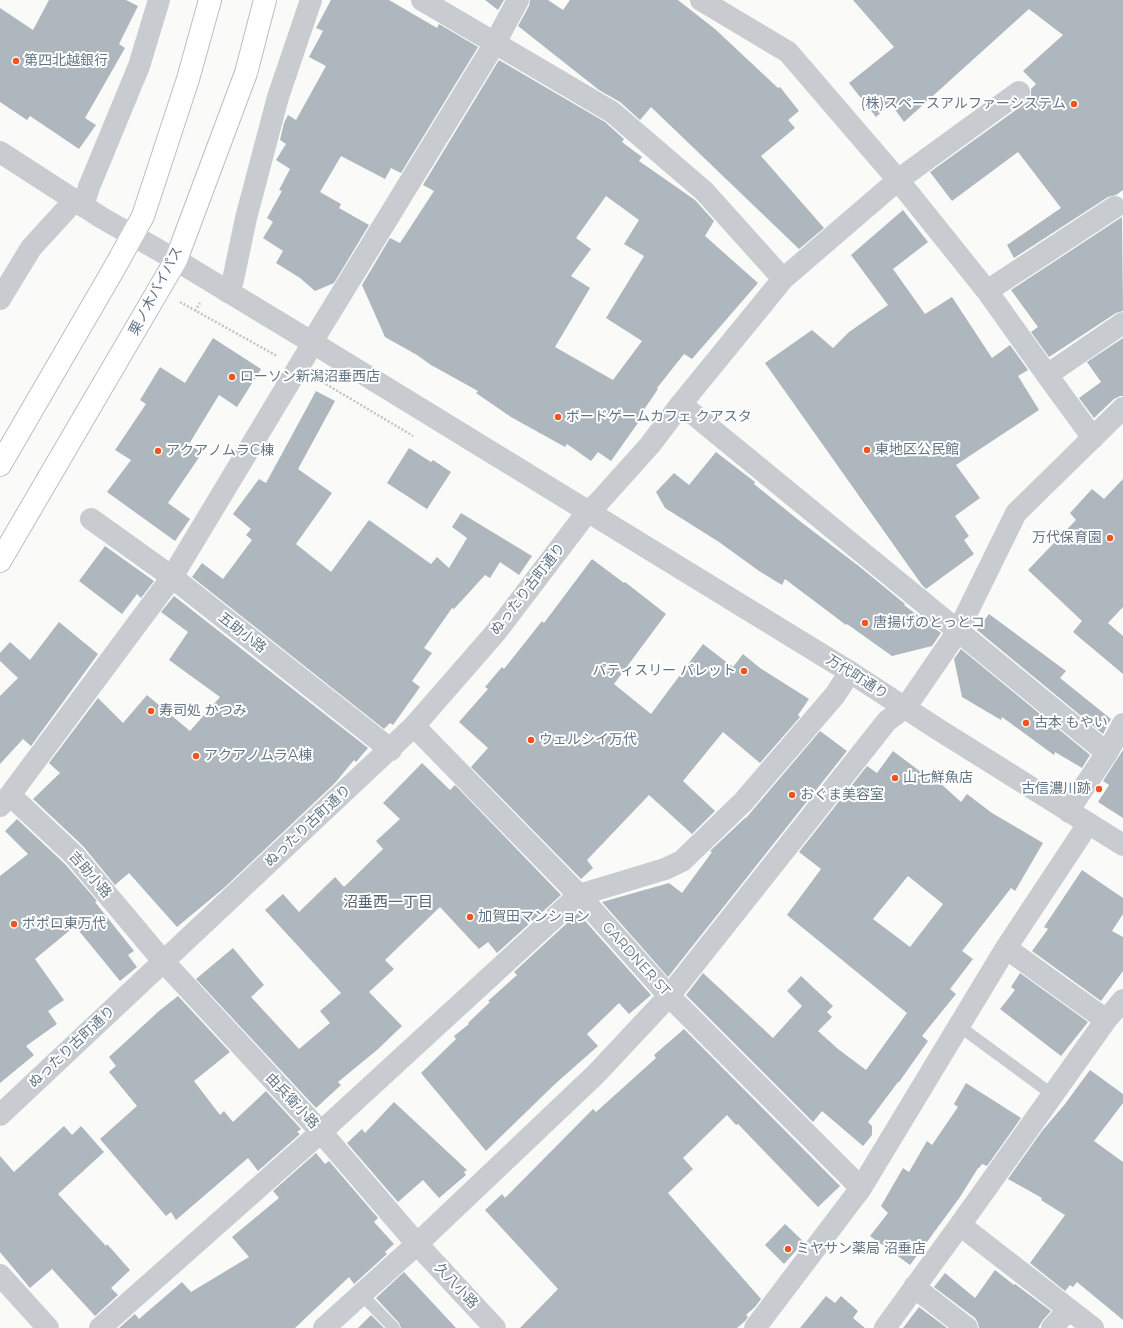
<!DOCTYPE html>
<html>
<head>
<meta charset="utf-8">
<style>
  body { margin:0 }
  canvas { display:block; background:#fafaf8 }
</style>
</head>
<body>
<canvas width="1123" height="1328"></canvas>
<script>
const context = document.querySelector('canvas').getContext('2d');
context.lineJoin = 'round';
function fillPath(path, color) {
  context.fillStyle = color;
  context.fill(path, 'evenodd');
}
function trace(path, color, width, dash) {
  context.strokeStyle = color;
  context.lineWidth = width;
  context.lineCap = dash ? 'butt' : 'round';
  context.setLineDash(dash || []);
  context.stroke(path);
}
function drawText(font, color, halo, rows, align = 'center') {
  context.font = font + ' Montserrat,"Noto Sans JP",sans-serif';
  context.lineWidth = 4;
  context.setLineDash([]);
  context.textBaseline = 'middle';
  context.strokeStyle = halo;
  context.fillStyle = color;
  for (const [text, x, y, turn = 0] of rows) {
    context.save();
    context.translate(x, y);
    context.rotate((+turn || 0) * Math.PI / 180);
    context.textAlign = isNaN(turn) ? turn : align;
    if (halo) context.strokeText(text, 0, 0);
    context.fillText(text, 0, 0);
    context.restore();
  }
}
const building = new Path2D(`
  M49 0H126L138 6 119 44 125 48 85 118 96 125 79 149 30 116 27 120 0 102V8L33 30Z
  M331 0H389L437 28 439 24 478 47 401 173 391 168 385 179 341 156 320 192 341 204 339 208 369 225 334 283 315 291 300 278 276 263 283 251 263 238 273 222 267 218 282 191 279 190 290 169 276 160 286 144 280 140 284 123 288 115 296 120 326 66 309 57 323 31 316 28Z
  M485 0H504L498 10Z
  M530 0H548L563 10 570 0H678L715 29 778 88 780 87 799 111 788 120 795 128 761 156 824 228 799 249 651 107 640 120 620 102 599 90 518 26 529 6Z
  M853 0H1123V190L1116 195 1108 197 1014 258 1007 245 1061 208 1018 152 952 201 930 172 1027 102 1031 97V89L1036 84 1023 71 1063 35 1029 9 904 122 891 104 876 117 849 83 894 47Z
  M499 60 605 122 624 139 622 142 642 157 639 161 695 200 714 221 705 236 758 283 692 359 684 354 657 388 658 389 643 411 645 413 611 461 598 452 591 461 567 444 565 447 511 417 476 393 478 391 431 365 417 355 385 337 362 285 390 238 400 243 434 191 423 185ZM606 196 639 220 624 244 644 256 606 318 642 341 613 380 555 347 590 288 571 276 591 249 576 238Z
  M903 210 928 242 893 269 925 314 952 297 992 358 1010 345 1028 370 1018 376 1039 410 956 465 980 498 955 516 969 536 964 540 974 554 926 589 922 585 765 363 812 330 833 348 849 332 888 305 851 255Z
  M1122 217 1123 311 1116 313 1049 357 1031 332 1038 327 1011 290Z
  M213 338 261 369 237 407 219 395 189 444 202 453 168 503 190 519 175 541 107 492 131 460 115 450 146 404 140 400 160 367 185 383Z
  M1123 338V396H1120L1114 399 1094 418 1079 398 1101 382 1087 362Z
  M316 391 335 401 298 469 332 493 296 544 331 572 369 520 431 564 437 557 449 568 467 538 452 527 461 513 532 556 519 575 500 562 490 578 485 575 454 609 452 608 424 648 432 653 412 681 420 687 393 725 390 723 384 729 192 577 202 563 223 579 252 540 246 535 251 529 233 514 259 479 266 483Z
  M409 448 431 462 433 460 451 472 427 509 387 483Z
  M716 452 755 482 754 484 801 522 860 567 905 604 904 605 941 633 932 646 892 656 847 624 846 625 785 579 782 585 759 571 719 542 665 508 656 492 674 473 689 485Z
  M1123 479V607L1108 623 1123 636V674L1073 632 1082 621 1028 570 1076 520 1070 513 1092 489 1104 499Z
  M105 546 154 581 141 598 137 594 122 614 79 581Z
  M592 559 624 583 625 582 666 614 614 684 651 714 703 644 733 667 743 654 760 668 809 699 798 715 800 717 760 763 723 732 683 781 715 811 692 834 649 795 587 860 593 868 581 879 471 767 488 748 459 722 488 689 485 687 502 667 504 669 542 621 544 623Z
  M174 596 368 748 356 762 354 760 335 783 224 888 177 927 129 873 115 885 83 846 33 799 60 773 49 763 98 698 123 723 147 695 190 731 220 697 169 660 188 632 161 612Z
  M989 614 1066 671 1060 678 1111 719 1103 734 977 630Z
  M59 622 98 654 31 746 23 739 0 764V696L18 678 0 661V653L10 642 30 660Z
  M961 649 1090 755 1082 768 1055 752 1054 755 1002 717 1001 720 962 697 954 659Z
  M820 731 847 751 668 977 602 902 669 883 682 893 712 852 710 851 745 818H746Z
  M1123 750V818L1098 802 1109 785 1103 781Z
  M893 751 925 775 928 772 961 802 967 794 992 813 1043 843 1015 891 1011 888 962 951 973 959 950 989 956 994 922 1036 928 1041 899 1082H898L868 1122 872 1126V1135L863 1146 822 1111 813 1122 686 995 703 973 773 1038 802 1006 787 991 801 976 833 1006 827 1012 832 1017 818 1031 838 1049 866 1070 907 1013 787 915 821 869 799 852 867 766 877 773ZM908 876 943 904 910 947 873 919Z
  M422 763 450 790 455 785 561 895 497 953 488 942 479 949 440 907 385 960 394 969 369 992 402 1026 377 1050 338 1082 341 1085 316 1108 196 979 233 948 264 985 251 997 299 1049 330 1023 320 1011 341 993 265 910 283 894 299 912 335 877 344 887 383 849 376 841 400 819 383 803Z
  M17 819 65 864 97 901 95 902 134 951 128 955 137 967 120 981 75 926 35 959 64 1000 48 1011 57 1024 26 1046 34 1055 0 1083V876L28 854 5 831Z
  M1082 870 1123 898V914L1112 931 1123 937V971L1101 1001 1032 951 1048 929 1044 927Z
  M578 913 651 995 629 1014 619 1003 587 1034 598 1046 555 1084 486 1151 421 1073 456 1039 454 1036 469 1024 468 1023 490 1002 488 1001 517 975 514 972Z
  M1020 973 1088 1022 1061 1056 1000 1009 1015 990 1011 987Z
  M178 996 230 1052 194 1081 220 1115 224 1111 233 1122 266 1091 301 1129 297 1132 300 1134 258 1171 248 1158 176 1220 171 1212 166 1216 100 1139 137 1106 109 1072 116 1066 109 1057 159 1011Z
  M684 1029 840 1186 818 1207 738 1124 736 1125 727 1115 683 1158 693 1169 668 1193 761 1299 755 1307 746 1315 748 1317 745 1321 737 1328H520L558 1289 485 1210 502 1194 505 1198 593 1109 596 1112 656 1058 654 1055Z
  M1090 1070 1123 1094V1103L1094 1141 1123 1162V1320L1077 1282 1073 1287 1070 1285 1065 1291 1030 1263 1065 1215 1041 1200 1042 1198 1008 1179 1042 1131 1065 1104Z
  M966 1083 1021 1118 987 1166 982 1164 979 1168H978L960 1197 910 1265 870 1236 888 1213 881 1206 903 1168 909 1172 927 1141 932 1145 958 1107 954 1104Z
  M394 1102 467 1170 464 1172 466 1175 439 1198 423 1180 398 1202 347 1143 362 1129 365 1133Z
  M64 1126 72 1135 81 1126 104 1152 58 1194 106 1246 107 1244 130 1270 111 1288 118 1295 95 1316 52 1269 30 1288 0 1252V1156L14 1172Z
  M316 1153 325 1164 329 1161 378 1218 374 1222 394 1244 385 1252 387 1254 354 1284 349 1277 295 1328H119L135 1314 139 1319 182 1282 191 1292 249 1257 232 1237 279 1198 273 1191Z
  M785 1224 804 1242 784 1264 765 1245Z
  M995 1270 1014 1285 1015 1284 1051 1311 1043 1320 1038 1328H979L978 1323 975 1318 934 1287 945 1273 975 1298Z
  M404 1272 456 1328H401L399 1323 376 1298Z
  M826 1296 835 1303 841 1296 858 1311 853 1318 865 1328H800Z
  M919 1307 947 1328H903Z
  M371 1315 384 1328H358Z`);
const path = new Path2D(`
  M180 302 277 356
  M195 311 200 303
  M319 380 413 436`);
const service = new Path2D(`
  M959 1026 1053 1095
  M361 1294 394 1328`);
const minor = new Path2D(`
  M422 0 612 112 704 191 783 279
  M701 0 788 52 898 180 987 291 1047 375 1093 438
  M83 206 89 187 139 66 159 0
  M987 291 1115 207
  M228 292 233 280 246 218 278 97 311 0
  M0 299 31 248 74 201
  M1047 375 1123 323
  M681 404 1107 753
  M91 519 172 577 391 750
  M414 726 579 895 669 996 861 1188
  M10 795 74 855 163 961 321 1132 417 1244 495 1328
  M0 806 10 795 172 577 313 343 318 332 495 43 518 0
  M1069 812 1076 799 1107 753 1123 724
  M1006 948 1106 1020
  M0 1115 414 726 496 632 588 511 597 504 650 445 681 404 783 279 898 180 1019 92
  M0 1275 48 1328
  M914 1287 967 1328
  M100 1328 321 1132 579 895 665 869 682 861 743 802 835 695 850 672
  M324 1328 417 1244 596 1074 669 996 887 721 904 708 912 698 958 631 1016 513 1123 408
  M755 1328 861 1188 1006 948 1088 824
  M885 1328 960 1225
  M1052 1328 1069 1309
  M1093 1328 960 1225 1106 1020 1123 1000`);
const tertiary = new Path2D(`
  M0 152 102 218 176 260 313 343 850 672 936 728 1123 845`);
const secondary = new Path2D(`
  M0 465 115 267 143 216 188 79 210 0
  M0 561 176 260 246 73 265 0`);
const markers = [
  [16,61,4,"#f2541f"],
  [1074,104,4,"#f2541f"],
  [232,377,4,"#f2541f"],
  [558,417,4,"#f2541f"],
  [867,450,4,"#f2541f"],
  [158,451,4,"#f2541f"],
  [1110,538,4,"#f2541f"],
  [865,623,4,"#f2541f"],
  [744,671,4,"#f2541f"],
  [151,711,4,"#f2541f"],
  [1026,723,4,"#f2541f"],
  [531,740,4,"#f2541f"],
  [196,756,4,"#f2541f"],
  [895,778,4,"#f2541f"],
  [1099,789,4,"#f2541f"],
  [792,795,4,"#f2541f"],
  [470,917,4,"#f2541f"],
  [14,924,4,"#f2541f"],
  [788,1249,4,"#f2541f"]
];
const poiNames = [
  ["第四北越銀行",24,61],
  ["(株)スペースアルファーシステム",1066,104,"right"],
  ["ローソン新潟沼垂西店",240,377],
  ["ボードゲームカフェ クアスタ",566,417],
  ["東地区公民館",875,450],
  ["アクアノムラC棟",166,451],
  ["万代保育園",1102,538,"right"],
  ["唐揚げのとっとコ",873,623],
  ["パティスリー パレット",736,671,"right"],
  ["寿司処 かつみ",159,711],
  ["古本 もやい",1034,723],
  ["ウェルシイ万代",539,740],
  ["アクアノムラA棟",204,756],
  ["山七鮮魚店",903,778],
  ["古信濃川跡",1091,789,"right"],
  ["おぐま美容室",800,795],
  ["加賀田マンション",478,917],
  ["ポポロ東万代",22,924],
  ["ミヤサン薬局 沼垂店",796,1249]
];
const streetNames = [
  ["栗ノ木バイパス",156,291,-62],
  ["ぬったり古町通り",528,589,-52],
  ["五助小路",242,633,38],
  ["万代町通り",857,677,32],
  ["ぬったり古町通り",308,826,-43],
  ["吉助小路",90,875,49],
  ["GARDNER ST",636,959,48],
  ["ぬったり古町通り",72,1047,-43],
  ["由兵衛小路",292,1101,47],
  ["久八小路",456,1286,47]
];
const neighbourhoodNames = [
  ["沼垂西一丁目",388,903]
];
fillPath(building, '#adb7bd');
trace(secondary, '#b9bfc4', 24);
trace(path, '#c1c4c6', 2.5, [2, 2]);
trace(service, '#c8ccd0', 12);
trace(minor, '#c8ccd0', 22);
trace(tertiary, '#c8ccd0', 22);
trace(secondary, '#fff', 22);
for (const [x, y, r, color] of markers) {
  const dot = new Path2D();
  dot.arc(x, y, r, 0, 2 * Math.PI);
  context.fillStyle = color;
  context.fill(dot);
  trace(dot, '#fff', 1.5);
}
drawText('14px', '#627585', '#fff', poiNames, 'left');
drawText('14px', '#627585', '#fff', streetNames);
drawText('15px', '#556370', '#fff', neighbourhoodNames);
</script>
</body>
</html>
